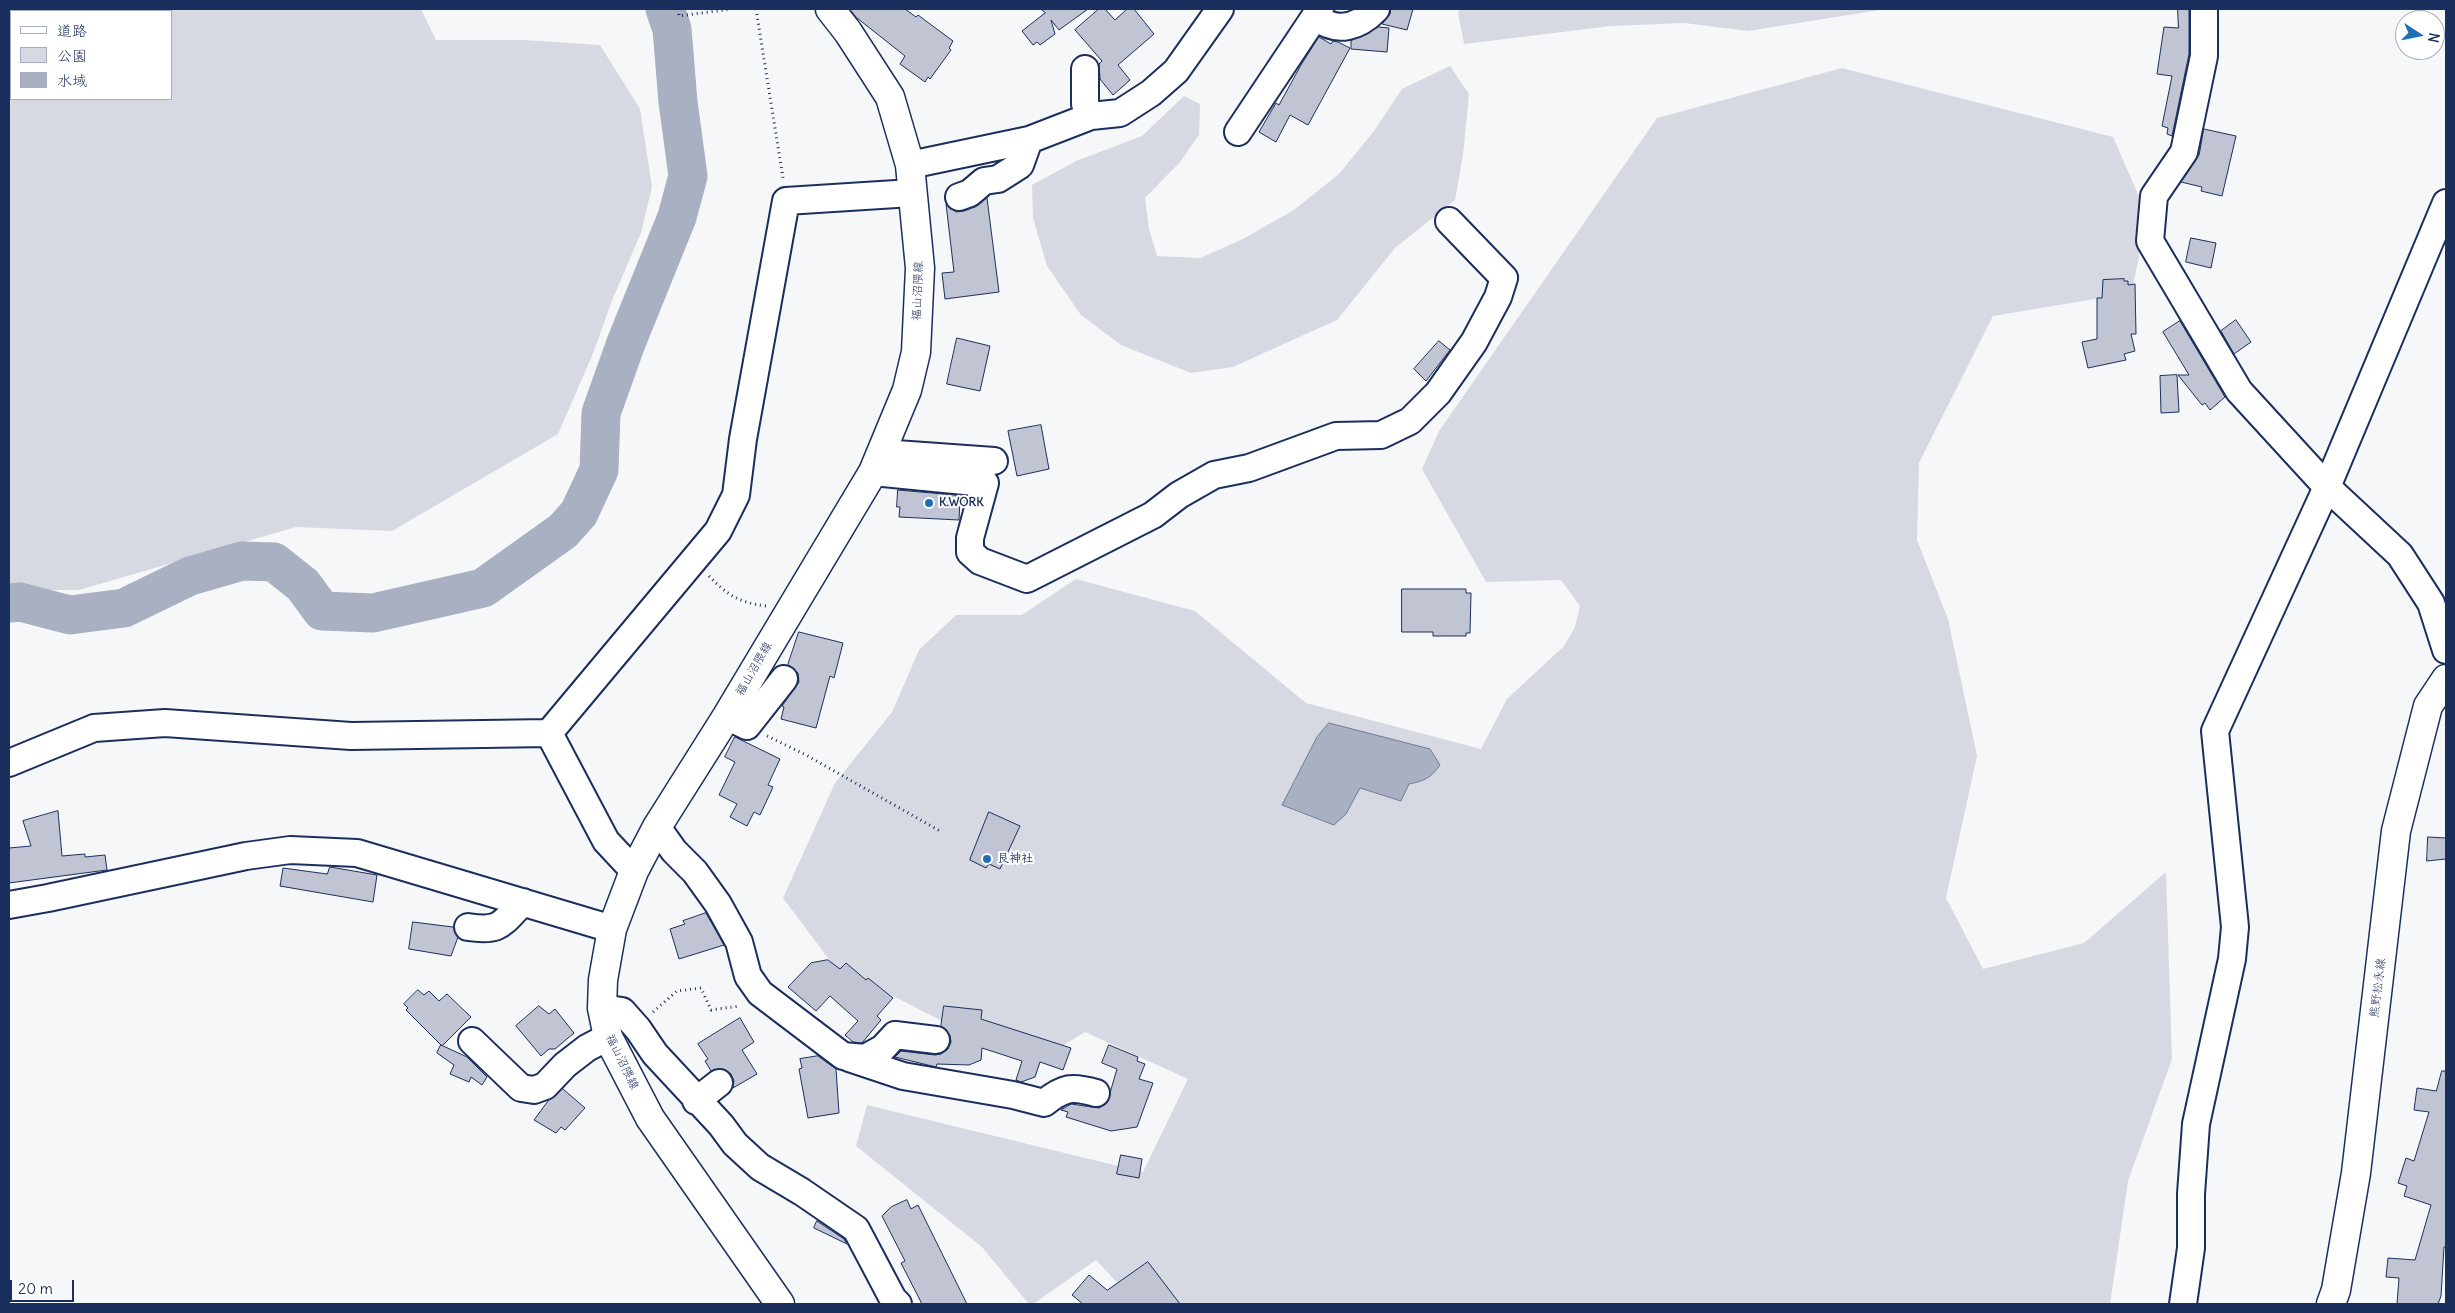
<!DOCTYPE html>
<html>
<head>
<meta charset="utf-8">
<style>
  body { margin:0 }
  #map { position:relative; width:2455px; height:1313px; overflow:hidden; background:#f6f7f9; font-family:Delius,"Klee One",sans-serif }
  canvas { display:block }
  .frame { position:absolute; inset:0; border:10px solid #1b2f5e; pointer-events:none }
  .legend { position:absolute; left:10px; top:10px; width:162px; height:90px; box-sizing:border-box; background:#fff; border:1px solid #a4acbf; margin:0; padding:6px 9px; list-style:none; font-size:15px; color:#1b2f5e }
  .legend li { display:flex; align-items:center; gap:10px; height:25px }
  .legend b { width:25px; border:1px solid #a4acbf }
  .north { position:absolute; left:2395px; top:10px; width:50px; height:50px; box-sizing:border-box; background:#fff; border:1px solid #a4acbf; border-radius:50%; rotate:101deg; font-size:14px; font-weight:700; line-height:20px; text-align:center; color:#1b2f5e }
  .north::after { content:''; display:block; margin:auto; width:18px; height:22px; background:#1f6fb2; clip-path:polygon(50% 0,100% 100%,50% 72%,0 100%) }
  .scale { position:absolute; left:10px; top:1280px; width:64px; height:22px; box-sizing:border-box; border:2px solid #1b2f5e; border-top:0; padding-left:6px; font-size:15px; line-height:18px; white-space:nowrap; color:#1b2f5e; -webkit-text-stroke:4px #fff; paint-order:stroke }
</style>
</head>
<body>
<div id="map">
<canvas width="2455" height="1313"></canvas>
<div class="frame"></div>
<ul class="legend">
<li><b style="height:6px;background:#fff"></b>道路</li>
<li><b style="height:14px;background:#d6d9e2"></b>公園</li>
<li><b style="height:14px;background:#a9b0c1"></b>水域</li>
</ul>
<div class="north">N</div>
<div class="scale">20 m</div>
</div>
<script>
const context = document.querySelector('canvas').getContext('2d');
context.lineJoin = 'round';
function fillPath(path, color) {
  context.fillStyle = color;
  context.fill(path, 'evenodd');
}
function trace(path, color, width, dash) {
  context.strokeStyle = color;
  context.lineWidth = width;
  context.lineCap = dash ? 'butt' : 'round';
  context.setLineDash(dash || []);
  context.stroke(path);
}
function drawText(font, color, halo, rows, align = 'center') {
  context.font = font + ' Delius,"Klee One",sans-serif';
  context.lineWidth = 4;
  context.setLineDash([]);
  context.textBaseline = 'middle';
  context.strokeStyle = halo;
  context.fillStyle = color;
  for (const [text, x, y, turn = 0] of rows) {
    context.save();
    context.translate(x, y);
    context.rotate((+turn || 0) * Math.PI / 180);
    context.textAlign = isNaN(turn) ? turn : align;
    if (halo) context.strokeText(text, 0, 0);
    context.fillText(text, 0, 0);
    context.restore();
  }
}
const green = new Path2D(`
  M9 9H421L436 40H524L600 45 640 109 652 187 641 233 613 298 592 356 558 434 392 531 296 527 79 590H9ZM11 11H171V99H11Z
  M1460 9H1886L1748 31 1684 23 1611 26 1464 44 1458 13Z
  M1450 66 1469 94 1463 155 1455 200 1395 248 1337 320 1233 367 1191 373 1121 345 1081 315 1047 266 1033 218 1032 185 1076 161 1142 136 1184 96 1200 104 1199 135 1180 162 1145 198 1149 229 1157 256 1200 258 1241 240 1294 210 1339 174 1374 131 1402 89Z
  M1842 68 2113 137 2140 199 2139 258 2131 293 1993 316 1919 463 1917 540 1948 619 1977 756 1946 898 1983 969 2084 943 2166 872 2172 1059 2128 1181 2110 1304H1137L1096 1260 1033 1304H1029L982 1247 856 1146 867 1105 1143 1172 1188 1079 1085 1032 1054 1051 944 1022 834 966 783 898 835 783 892 712 919 650 956 615H1022L1076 579 1195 611 1306 703 1481 749 1507 699 1564 646 1575 627 1580 606 1561 580 1486 582 1422 469 1439 431 1657 118Z`);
const water = new Path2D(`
  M1329 723 1430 749 1440 765C1431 778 1424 781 1409 784L1401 801 1360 788 1346 814 1334 825 1282 805 1317 737Z`);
const river = new Path2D(`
  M9 603 20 602 70 615 124 608 190 576 242 561 274 562 303 585 322 611 373 613 483 588 563 531 579 513 599 470 601 413 626 343 677 217 688 176 678 102 672 29 665 9`);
const building = new Path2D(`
  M850 9H905L916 17 918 15 953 41 949 48 951 50 930 79 928 77 925 82 900 64 905 56 857 18Z
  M1041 9H1088L1059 30 1051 20 1055 34 1040 45 1037 42 1033 45 1022 31 1045 13Z
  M1099 9H1105L1115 20 1127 9H1134L1154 34 1118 65 1130 80 1113 95 1100 79 1099 64 1102 61 1075 30Z
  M1391 9H1413L1407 30 1382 24 1390 14Z
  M2178 9H2189V54L2172 136 2167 134 2168 128 2162 126 2172 76 2157 74 2164 27 2178 28Z
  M1379 27 1389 28 1387 52 1351 49V41Z
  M1319 37 1331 44 1333 41 1338 42 1350 48 1308 125 1290 115 1276 142 1259 132 1276 103 1279 105 1301 65Z
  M2204 129 2236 136 2222 196 2201 191 2202 187 2181 182 2199 155Z
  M987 198 999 292 945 299 942 273 954 272 946 204 956 212 964 211 975 207Z
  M2191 238 2216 243 2211 268 2186 262Z
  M2124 279V281H2128V285L2135 284 2136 334H2131L2135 351 2124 354 2126 360 2088 368 2082 342 2097 339V298H2102L2103 280Z
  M2236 320 2251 342 2234 354 2221 331Z
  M2180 321 2225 397 2210 410 2205 403 2202 405 2178 375H2189L2163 332Z
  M957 338 990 346 980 391 947 384Z
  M1439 341 1450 350 1426 381 1414 369Z
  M2177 375 2179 412 2161 413 2160 376Z
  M1041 425 1049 469 1017 476 1008 431Z
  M898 490 966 496 965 500H960L959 520 899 517 900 507H897Z
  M1402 589H1466V593H1471L1470 633H1466V636H1433V632H1402Z
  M799 632 843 643 834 678 830 676 816 728 781 719 784 707 782 706 799 682 798 673 788 665Z
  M735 737 780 759 768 785 773 787 760 815 754 812 747 826 730 817 737 804 719 795 735 762 725 757Z
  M58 811 62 856 85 854V857L105 855 107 870 9 883V848L31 846 23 821Z
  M989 812 1020 826 1000 869 989 864 986 868 970 860Z
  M2428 837 2446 838V859L2427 861Z
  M330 867 377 875 373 902 280 886 283 868 327 874Z
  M706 913 724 945 679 959 670 929 685 924 683 921Z
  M413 922 453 927 458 937 451 956 409 949Z
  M828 960 840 969 846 963 866 980 868 978 893 998 877 1016 881 1020 862 1043 853 1042 845 1035 858 1021 830 996 816 1011 788 987 811 963Z
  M418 990 424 995 429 991 439 1001 447 994 471 1017 442 1046 406 1010 408 1008 404 1004Z
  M539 1006 549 1014 555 1009 574 1033 555 1049H549L541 1056 516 1026Z
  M944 1006 982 1010 981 1019 1071 1048 1063 1070 1040 1062 1035 1077 1021 1082 1016 1080 1022 1061 982 1048 981 1060 969 1065 937 1064 936 1067 895 1057 901 1051 935 1055 941 1054 948 1049 951 1042 950 1035 941 1027Z
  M740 1018 754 1042 742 1050 757 1074 733 1088 734 1081 731 1074 724 1069 711 1071 705 1061 708 1059 698 1044Z
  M441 1045 467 1057 487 1077 482 1085 471 1077 469 1082 450 1074 454 1065 437 1053Z
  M1109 1045 1138 1057 1137 1061 1145 1064 1139 1079 1153 1083 1137 1127 1111 1131 1066 1117 1068 1112 1061 1110 1071 1104 1099 1108 1107 1103 1117 1069 1102 1063Z
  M818 1056 836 1069 839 1113 808 1118 799 1069 802 1068 800 1059Z
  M2442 1071H2446V1247H2444L2441 1296 2438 1304H2397L2399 1278 2386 1277 2388 1258 2415 1260 2431 1205 2404 1196 2407 1186 2398 1183 2406 1158 2414 1161 2429 1112 2414 1110 2417 1088 2436 1091Z
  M563 1089 585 1108 565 1130 561 1127 556 1133 534 1120 548 1101Z
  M1121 1155 1142 1159 1139 1178 1117 1174Z
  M907 1200 911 1209 918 1205 967 1304H922L901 1263 905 1261 882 1216 891 1207Z
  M817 1221 844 1239 847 1244 814 1228Z
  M1148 1262 1180 1304H1083L1072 1295 1089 1275 1107 1290Z`);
const path = new Path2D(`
  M678 9 679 16 731 9
  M756 9 783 178
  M709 576C727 595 740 603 766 606
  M767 736 806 755 940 831
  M653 1012 677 991 701 988 711 1010 740 1006`);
const minor = new Path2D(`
  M2204 9V56L2184 152 2154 196 2150 241 2239 391 2327 487 2400 555 2431 603 2446 650
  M1316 17C1337 34 1359 27 1376 9
  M1085 69V104L1091 116
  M1238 132 1320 9
  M910 165 1029 140 1091 116 1120 113 1151 93 1176 71 1220 9
  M959 197 970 193 984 181 998 179 1020 165 1029 140
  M882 453 994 461
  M873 472 985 483 970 538V552L980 561 1027 579 1153 515 1179 495 1214 475 1249 468 1336 436 1381 435 1410 421 1438 393 1474 342 1498 297 1504 278 1449 221
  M727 716 747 726 784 679
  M549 733 606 841 634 871
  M9 763 94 728 165 723 351 736 549 733 718 531 736 495 743 439 786 201 912 193
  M657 827 674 851 695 872 718 904 739 942 748 976 760 993 843 1056 865 1058 883 1048 895 1035 936 1040
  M9 905 48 898 246 856 290 850 357 853 612 929
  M468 927C501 932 501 924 523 902
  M602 1008 622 1011 638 1029 655 1054 721 1125 735 1144 760 1167 802 1192 856 1229 893 1299 898 1304
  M472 1041 521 1088 534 1090 545 1086 565 1065 587 1048 608 1037
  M849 1058 903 1076 1013 1095 1044 1103C1064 1087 1072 1086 1096 1093
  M696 1101 719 1083
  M2183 1304 2191 1248V1194L2196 1124 2232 959 2235 927 2215 731 2327 487 2446 203`);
const major = new Path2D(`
  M780 1304 650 1118 608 1037 602 1008 603 980 612 929 634 871 657 827 727 716 873 472 907 390 916 352 920 268 910 165 890 97 848 32 830 9
  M2331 1304 2336 1290 2356 1173 2396 831 2428 706 2446 679`);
const markers = [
  [929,503,5,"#1f6fb2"],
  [987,859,5,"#1f6fb2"]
];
const streetNames = [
  ["福山沼隈線",918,291,-88],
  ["福山沼隈線",754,669,-60],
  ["熊野松永線",2378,988,-83],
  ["福山沼隈線",622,1062,64]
];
const poiNames = [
  ["K.WORK",939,503],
  ["艮神社",997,859]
];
fillPath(green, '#d6d9e2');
fillPath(water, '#a9b0c1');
trace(water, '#707c99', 1);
trace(river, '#a9b0c1', 39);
fillPath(building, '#c0c4d3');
trace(building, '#1b2f5e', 1);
trace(minor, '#1b2f5e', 30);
trace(major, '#1b2f5e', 31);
trace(path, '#1b2f5e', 3, [1, 4]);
trace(minor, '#fff', 26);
trace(major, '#fff', 28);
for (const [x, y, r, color] of markers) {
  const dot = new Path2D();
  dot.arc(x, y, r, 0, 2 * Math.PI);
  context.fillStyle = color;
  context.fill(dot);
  trace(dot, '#fff', 2);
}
drawText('12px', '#1b2f5e', '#fff', streetNames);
drawText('bold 12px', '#1b2f5e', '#fff', poiNames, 'left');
</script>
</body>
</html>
